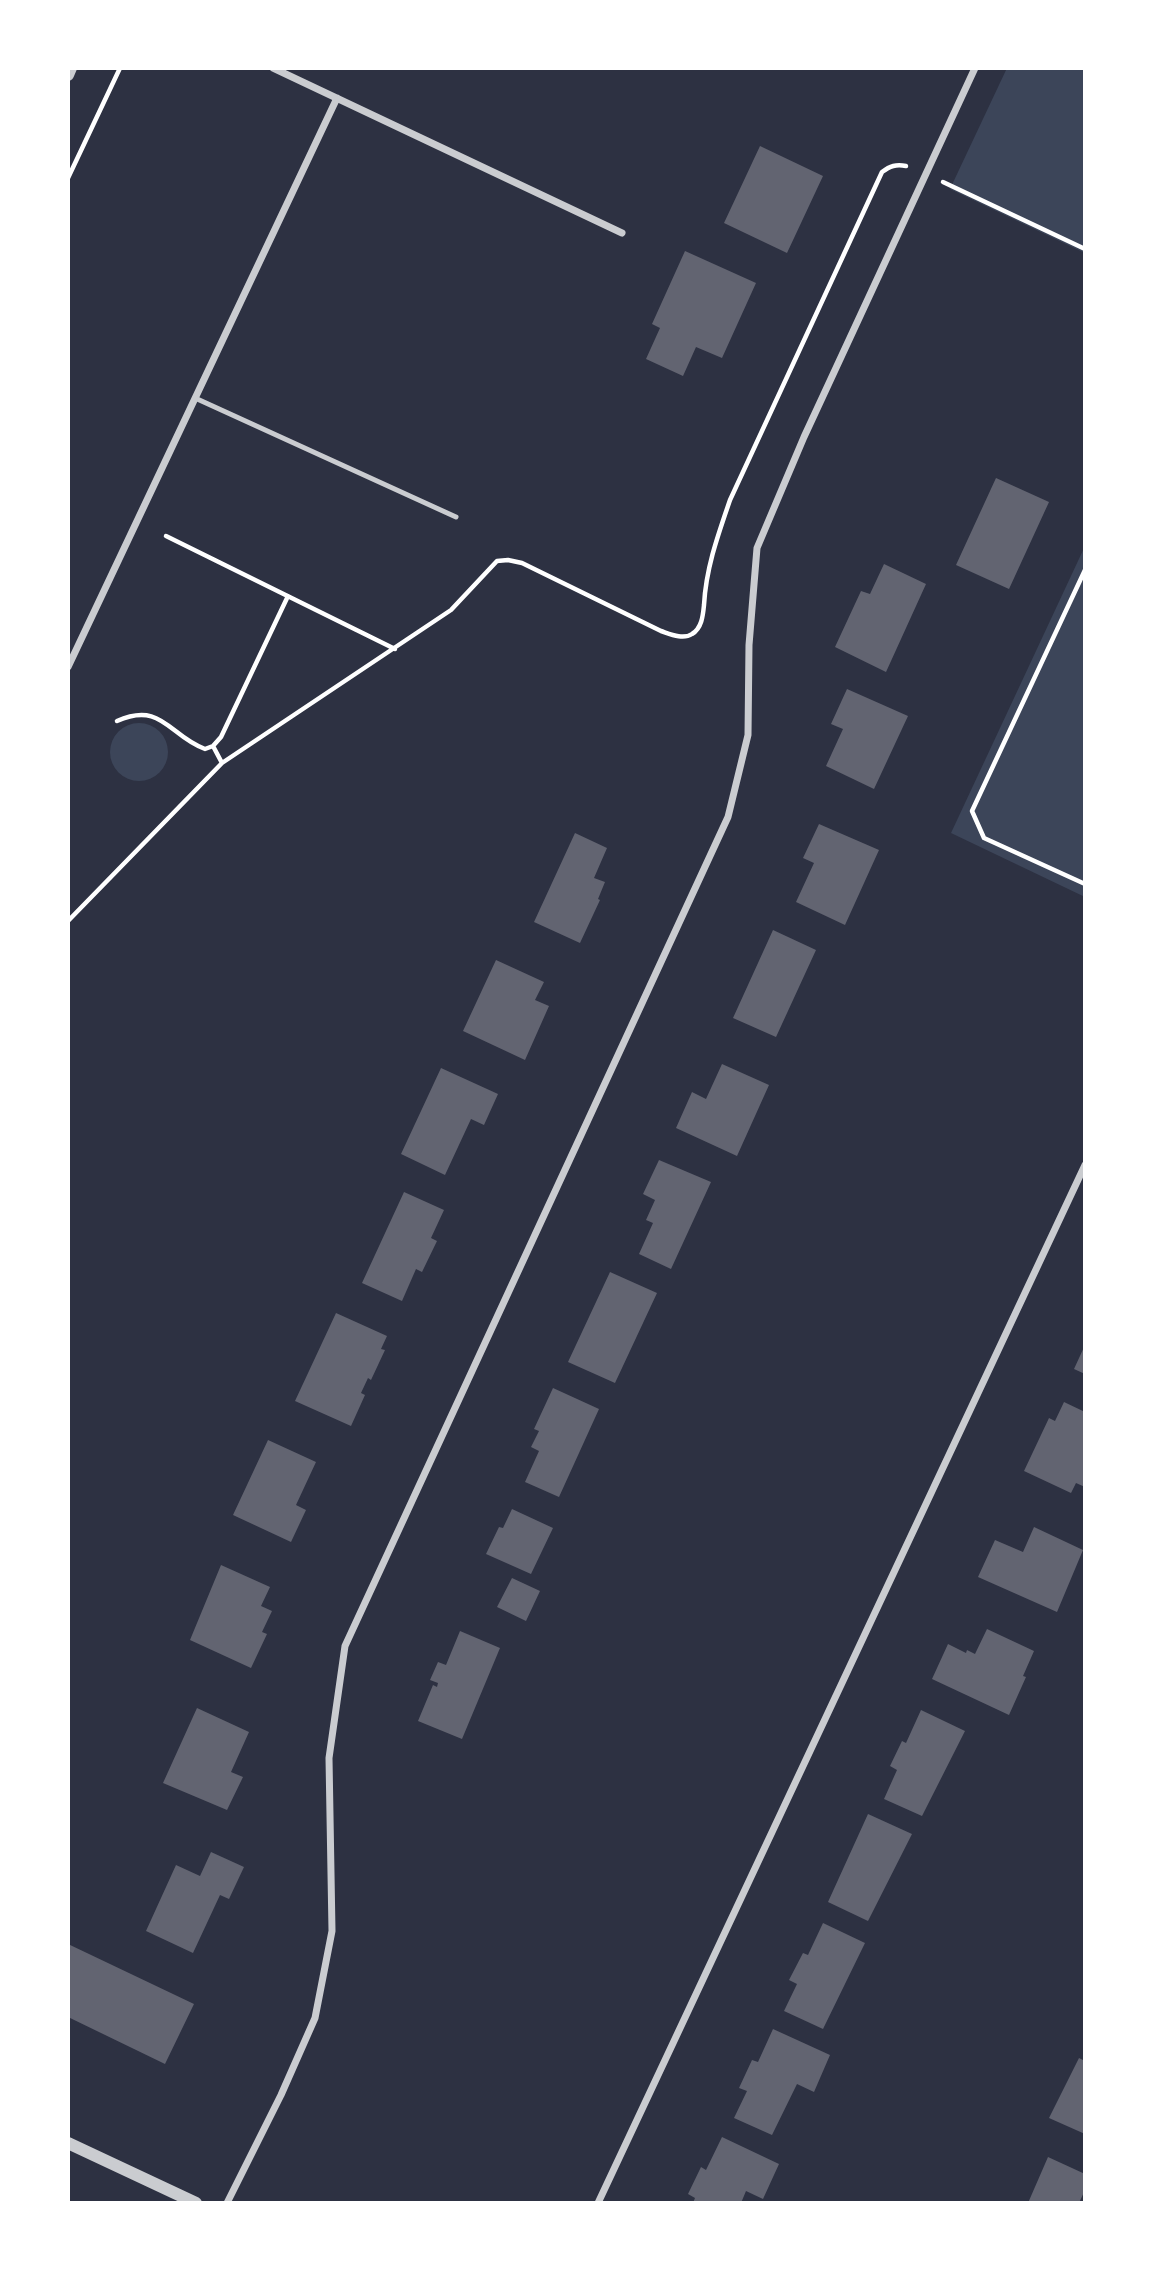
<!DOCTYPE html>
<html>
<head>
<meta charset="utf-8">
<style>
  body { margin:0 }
  #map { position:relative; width:1153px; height:2271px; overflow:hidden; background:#2d3142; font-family:"Sofia Sans Condensed",sans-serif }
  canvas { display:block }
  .frame { position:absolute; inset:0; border:70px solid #fff; pointer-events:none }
</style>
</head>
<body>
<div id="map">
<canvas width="1153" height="2271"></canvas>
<div class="frame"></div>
</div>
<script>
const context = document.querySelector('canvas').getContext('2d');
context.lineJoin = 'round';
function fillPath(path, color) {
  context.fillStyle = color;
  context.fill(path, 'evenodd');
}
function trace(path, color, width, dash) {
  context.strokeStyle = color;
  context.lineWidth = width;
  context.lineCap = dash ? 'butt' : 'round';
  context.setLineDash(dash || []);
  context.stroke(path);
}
const green = new Path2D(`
  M1007 68H1085V253L950 189Z
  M1085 546V897L951 833Z
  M110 752a29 29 0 1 1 58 0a29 29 0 1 1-58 0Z`);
const building = new Path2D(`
  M760 146 823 176 787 253 724 223Z
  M685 251 756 283 722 358 696 347 683 376 646 359 660 328 652 324Z
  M996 478 1049 502 1009 589 956 565Z
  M884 564 926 584 886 672 835 647 861 591 870 594Z
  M847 689 908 716 874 789 826 766 843 729 831 724Z
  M819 824 879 850 845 925 796 902 814 863 803 858Z
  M575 833 607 848 594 878 605 882 598 899 600 900 580 943 534 922Z
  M773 930 816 950 776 1037 733 1018Z
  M496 960 544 982 535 1000 549 1006 525 1060 463 1031Z
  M722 1064 769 1085 737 1156 676 1128 692 1092 706 1099Z
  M441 1068 498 1094 484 1125 471 1119 445 1175 401 1154Z
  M659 1160 711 1182 671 1269 639 1254 653 1223 646 1220 655 1200 643 1194Z
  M404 1192 444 1210 431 1238 437 1241 422 1272 416 1269 402 1301 362 1283Z
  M610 1272 657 1293 615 1383 568 1362Z
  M336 1313 387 1336 381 1349 385 1350 371 1380 368 1378 361 1393 365 1395 351 1426 295 1401Z
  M1085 1345V1374L1074 1369Z
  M553 1388 599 1409 559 1497 525 1482 539 1451 531 1447 539 1431 534 1429Z
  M1064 1402 1085 1412V1487L1076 1483 1071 1493 1024 1471 1049 1418 1055 1421Z
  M268 1440 316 1462 296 1505 306 1510 291 1542 233 1515Z
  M512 1509 553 1528 531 1574 486 1554 499 1527 503 1528Z
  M1034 1527 1083 1550 1057 1612 978 1577 995 1540 1023 1552Z
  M221 1565 270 1587 261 1606 272 1611 262 1632 267 1634 251 1668 190 1640Z
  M512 1578 540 1591 526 1621 497 1607Z
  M987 1629 1034 1651 1023 1676 1026 1677 1009 1715 932 1679 948 1644 966 1653 967 1650 975 1654Z
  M460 1631 500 1648 462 1739 418 1721 433 1685 437 1687 438 1683 430 1680 438 1662 446 1665Z
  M197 1708 249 1732 231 1772 243 1777 227 1810 163 1783Z
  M921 1710 965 1731 922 1816 884 1799 897 1770 890 1766 902 1741 906 1743Z
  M868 1814 912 1834 868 1921 828 1902Z
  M211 1852 244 1867 229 1899 220 1895 193 1953 146 1931 176 1865 200 1876Z
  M823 1923 865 1943 823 2029 784 2011 797 1984 789 1980 803 1953 808 1955Z
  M68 1944 194 2004 165 2064 68 2017Z
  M773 2029 830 2055 814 2092 797 2084 772 2135 734 2118 747 2091 739 2088 752 2060 758 2062Z
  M1079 2058 1085 2061V2134L1049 2118Z
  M722 2137 779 2164 763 2199 746 2191 741 2203H693L695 2198 688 2194 701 2167 706 2170Z
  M1048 2157 1085 2174V2190L1079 2203H1028Z`);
const path = new Path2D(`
  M68 178 120 68
  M943 182 1085 249
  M166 536 395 649
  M1085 570 972 811 984 838 1085 884
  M117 721C162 701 169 736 205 749L213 746 221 737 288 596
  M213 746 222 763
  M68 921 222 763 451 610 497 561 508 560 522 563 661 631C670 634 683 640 692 634 702 628 703 615 704 605 706 568 718 535 730 500L882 172C890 166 896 164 906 166`);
const service = new Path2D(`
  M195 398 456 517`);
const minor = new Path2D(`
  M273 68 622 233
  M68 667 337 98
  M227 2203 281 2095 315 2018 332 1931 329 1758 345 1646 728 817 748 735 749 645 757 548 804 437 975 68
  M598 2203 1085 1165`);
const tertiary = new Path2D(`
  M68 75 71 68
  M68 2143 196 2203`);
fillPath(green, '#3c4559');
fillPath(building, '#626471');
trace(path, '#fff', 4.5);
trace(service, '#caccd0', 5);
trace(minor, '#caccd0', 7);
trace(tertiary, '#caccd0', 12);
</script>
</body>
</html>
